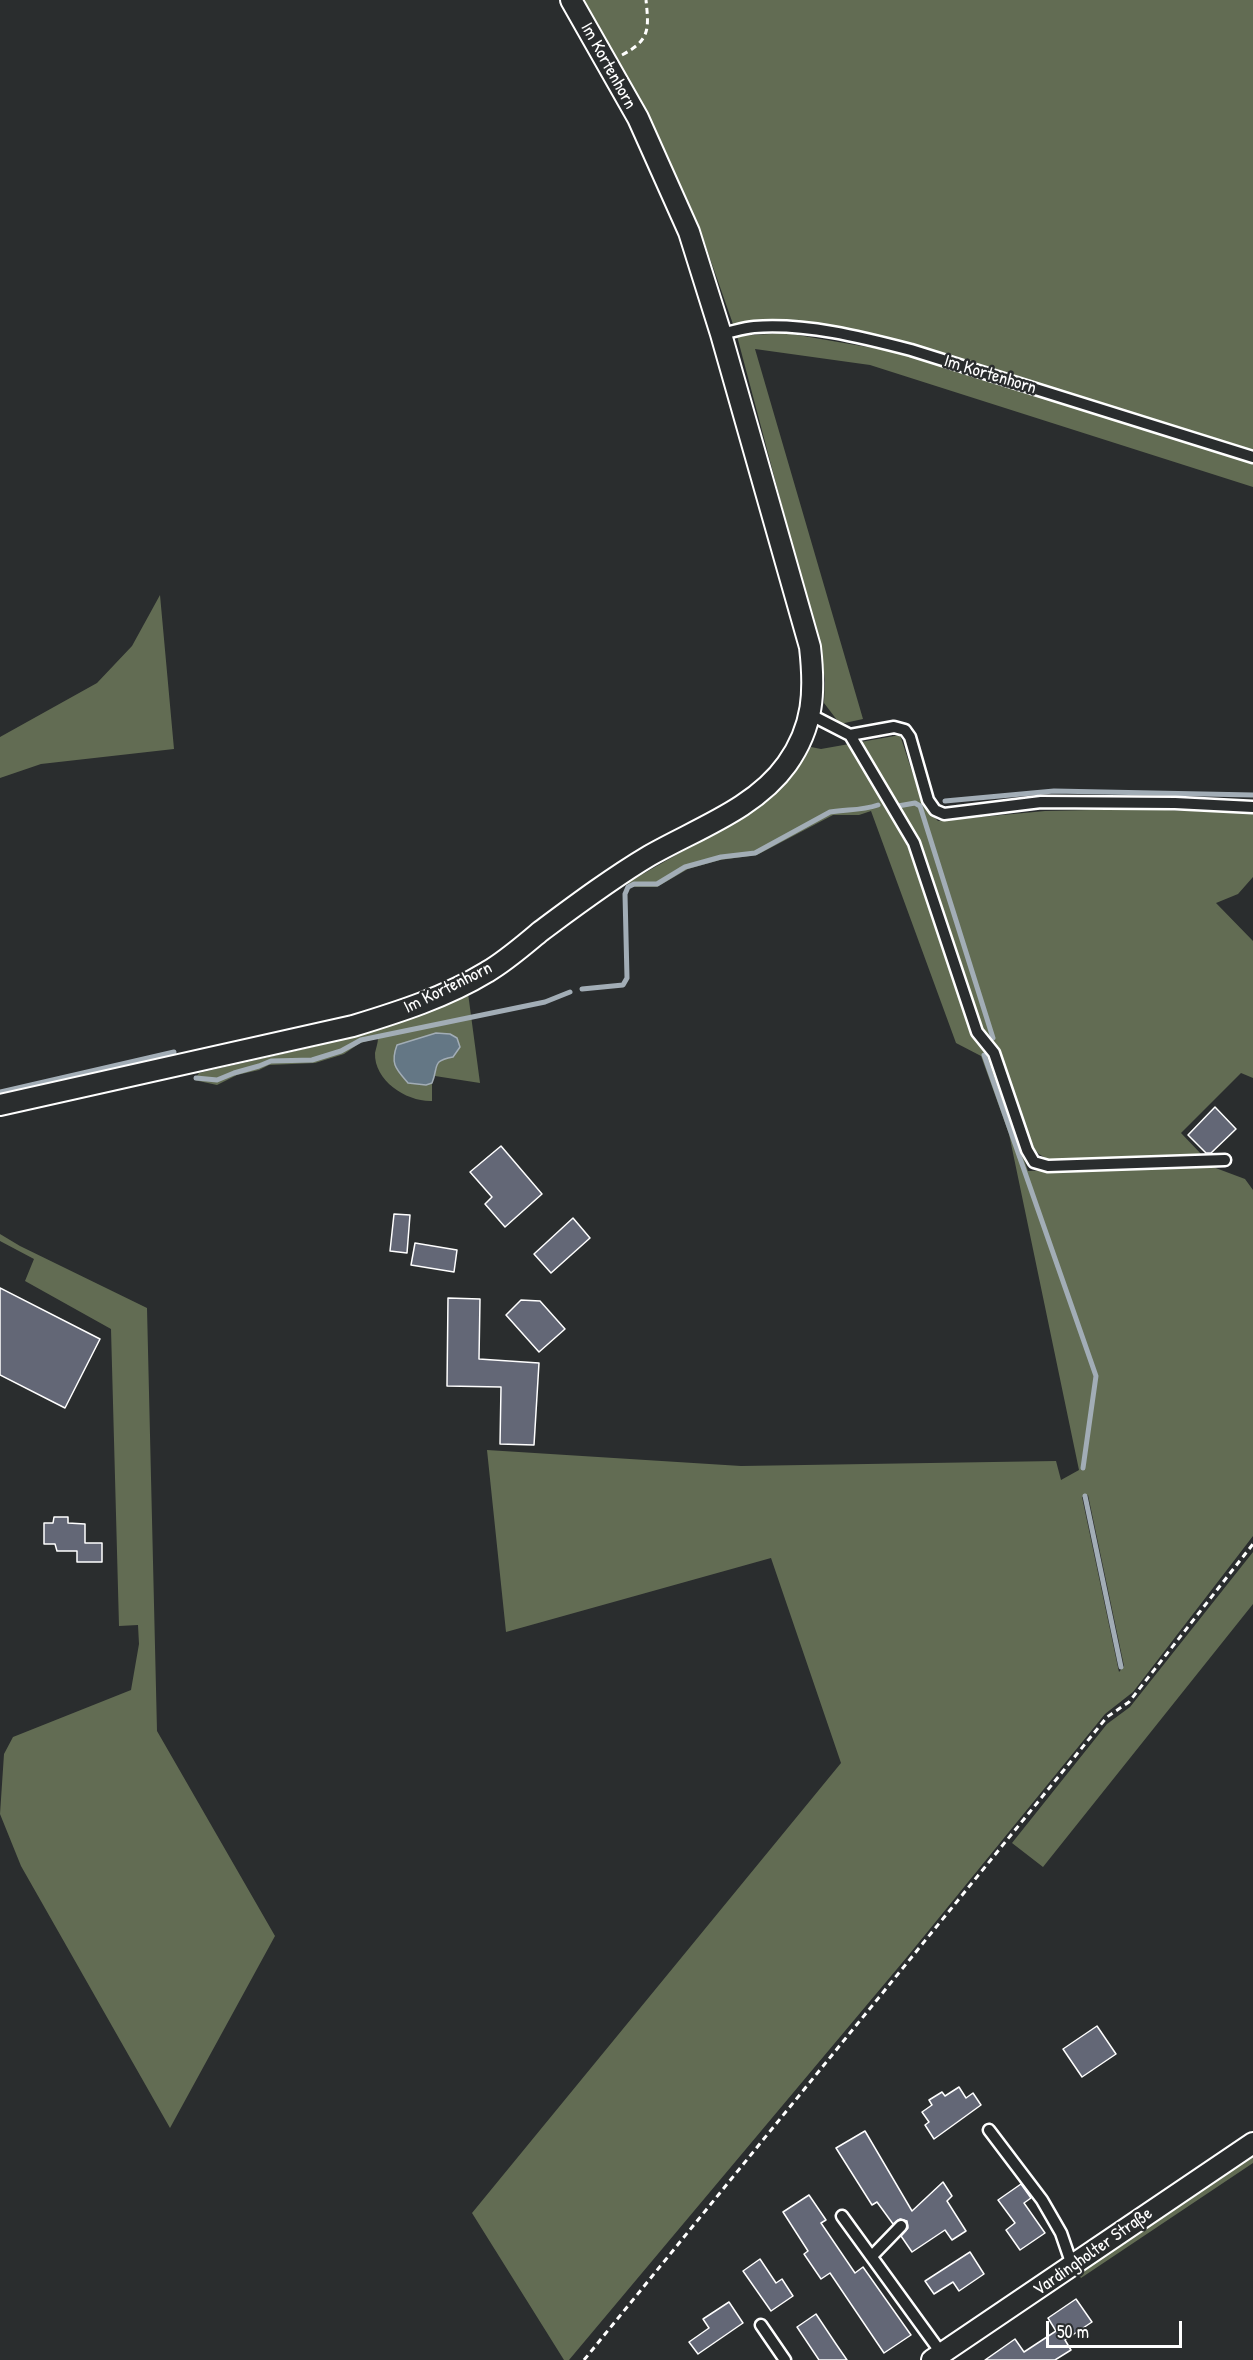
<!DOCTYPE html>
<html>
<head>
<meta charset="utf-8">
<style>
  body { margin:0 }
  #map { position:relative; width:1253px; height:2360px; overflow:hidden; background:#2a2d2e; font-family:"Patrick Hand",sans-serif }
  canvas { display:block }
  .scale { position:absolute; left:1046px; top:2321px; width:136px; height:27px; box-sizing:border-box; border:3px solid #fff; border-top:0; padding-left:8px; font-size:18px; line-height:21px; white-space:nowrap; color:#fff; -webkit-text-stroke:4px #2a2d2e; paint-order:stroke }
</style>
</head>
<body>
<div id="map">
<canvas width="1253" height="2360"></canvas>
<div class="scale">50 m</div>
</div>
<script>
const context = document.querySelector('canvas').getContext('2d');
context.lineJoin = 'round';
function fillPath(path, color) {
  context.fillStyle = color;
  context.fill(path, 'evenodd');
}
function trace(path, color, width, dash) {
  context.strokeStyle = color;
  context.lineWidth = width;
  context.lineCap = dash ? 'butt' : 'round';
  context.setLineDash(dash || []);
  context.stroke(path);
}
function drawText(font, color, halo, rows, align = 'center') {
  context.font = font + ' "Patrick Hand",sans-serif';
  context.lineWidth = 5;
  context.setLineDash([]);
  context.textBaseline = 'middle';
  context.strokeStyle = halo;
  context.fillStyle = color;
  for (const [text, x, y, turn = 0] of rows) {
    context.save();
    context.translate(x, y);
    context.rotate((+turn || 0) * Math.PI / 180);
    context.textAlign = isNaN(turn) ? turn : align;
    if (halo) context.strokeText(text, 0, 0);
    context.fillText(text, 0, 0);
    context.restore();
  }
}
const green = new Path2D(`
  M584 0H1253V452L922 347 868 334 835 329 734 327 699 227 650 118Z
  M786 333 908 354 1253 462V487L870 365 755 349 863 719 840 724 824 703 825 680 822 657 737 336Z
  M160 595 174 749 41 764 0 778V737L97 683 132 646Z
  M900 735 923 805 938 821 1045 811 1136 809 1253 813V877L1238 894 1216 903 1253 941V1078L1241 1073 1181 1133 1203 1156 1164 1160 1047 1159 1039 1154 1032 1147 1000 1053 988 1055 1028 1171 1205 1164 1245 1179 1253 1190V1536L1133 1692 1105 1714 907 1957 569 2360H564L472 2213 841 1763 771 1558 506 1632 487 1450 741 1466 1056 1461 1061 1480 1079 1470 1009 1134 981 1056 956 1043 871 811 859 815H833L757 855 720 860 688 869 657 887H634L627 883 750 813C776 795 795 775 811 747L821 749ZM1088 1495 1124 1666 1119 1672 1082 1497Z
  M468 993 480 1083 435 1076V1067L441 1059 453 1057 450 1034 425 1085 432 1083V1101C407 1102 374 1081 375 1053 376 1048 378 1043 378 1038L360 1043 344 1054 315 1063 269 1065 259 1070 237 1075 217 1085 194 1080 199 1073C262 1058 325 1046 387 1027 415 1018 441 1005 468 993Z
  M0 1234 20 1246 147 1308 157 1731 275 1936 170 2128 21 1866 0 1814 4 1754 13 1737 131 1690 139 1644 138 1625 119 1626 111 1329 25 1281 34 1259 0 1241Z
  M1253 1552V1604L1043 1867 1012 1843 1107 1724 1130 1707Z
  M1253 2152V2163L1081 2278 1075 2270Z`);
const water = new Path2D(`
  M436 1033 450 1034 457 1038 460 1047 453 1057C431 1061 439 1066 432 1083L426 1085 408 1083C396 1069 390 1064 397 1045Z`);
const stream = new Path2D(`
  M945 801 1054 791 1253 795
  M898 806 915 803 920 806 993 1038
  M582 989 623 985 627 978 625 894 628 887 634 884H657L685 867 721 857 755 853 830 812C848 809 860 811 878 805
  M984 1055 1096 1376 1083 1468
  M196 1078 217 1080 234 1073 259 1066 271 1061 312 1060 341 1051 361 1040 545 1002 570 992
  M0 1092 174 1052
  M1085 1496 1121 1667`);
const building = new Path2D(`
  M1215 1107 1236 1129 1211 1153H1206L1188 1135Z
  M501 1146 542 1194 505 1227 485 1204 492 1197 470 1172Z
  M394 1214 410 1215 407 1253 390 1251Z
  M573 1218 590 1238 551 1273 534 1254Z
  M415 1243 457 1250 454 1272 411 1265Z
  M0 1288 100 1339 65 1408 0 1375Z
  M448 1298 480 1299 479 1359 539 1363 534 1445 500 1444 501 1387 447 1386Z
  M521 1300 540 1301 565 1329 539 1352 506 1315Z
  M54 1517H68V1523L85 1524V1543H102V1562H77V1551H57L55 1544H44V1523H53Z
  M1097 2026 1116 2054 1082 2077 1063 2049Z
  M959 2087 966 2098 973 2093 981 2105 934 2139 925 2125 929 2122 922 2112 932 2105 929 2100 942 2092 945 2096Z
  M865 2131 912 2211 943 2182 952 2196 947 2201 966 2231 952 2240 945 2230 912 2252 901 2236 908 2228 907 2221 900 2219 893 2224 877 2202 872 2205 836 2148Z
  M1021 2184 1031 2198 1024 2203 1045 2233 1020 2250 1006 2230 1015 2223 998 2200Z
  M809 2195 826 2220 821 2223 855 2273 863 2267 911 2335 884 2353 830 2273 821 2279 804 2254 808 2251 783 2212Z
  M970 2252 984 2274 959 2291 953 2282 934 2294 925 2281Z
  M760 2259 776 2283 782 2279 793 2296 771 2311 743 2271Z
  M1076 2299 1092 2322 1065 2340 1071 2350 1055 2360H985L1015 2339 1024 2352 1056 2331 1048 2318Z
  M729 2302 743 2323 698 2354 689 2342 709 2328 703 2319Z
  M816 2314 836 2344 847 2360H819L797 2327Z`);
const path = new Path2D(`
  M622 55C650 40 649 30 646 0
  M584 2360 1107 1717 1129 1702 1253 1544`);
const service = new Path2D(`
  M721 334C732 332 743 328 754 327 806 323 861 337 911 350L1253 457
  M811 715 850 735 894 727 905 730 910 737 928 800 935 810 944 814 1041 802 1175 803 1253 807
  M850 735 914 843 977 1032 994 1053 1027 1150 1034 1162 1048 1166 1225 1160
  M989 2130 1042 2200 1061 2233 1072 2265
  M842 2216 942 2354
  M872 2256 901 2226
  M761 2325 785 2360`);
const minor = new Path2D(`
  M0 1105 353 1026C399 1012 446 997 487 972 506 961 524 945 541 931 576 905 612 878 649 856 696 829 755 809 787 764 814 726 815 691 810 647L721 334 689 232 638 118 571 0
  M932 2360 1253 2143`);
const streetNames = [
  ["Im Kortenhorn",608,66,61],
  ["Im Kortenhorn",990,375,17],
  ["Im Kortenhorn",448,988,-26],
  ["Vardingholter Straße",1093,2252,-35]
];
fillPath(green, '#626c53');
fillPath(water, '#647785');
trace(water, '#a2adb6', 1.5);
trace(stream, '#a2adb6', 5);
fillPath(building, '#636776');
trace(building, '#fff', 1.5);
trace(service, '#fff', 15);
trace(minor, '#fff', 24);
trace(path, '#fff', 3, [6, 4.5]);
trace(service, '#2a2d2e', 10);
trace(minor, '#2a2d2e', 20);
drawText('18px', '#fff', '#2a2d2e', streetNames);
</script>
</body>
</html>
